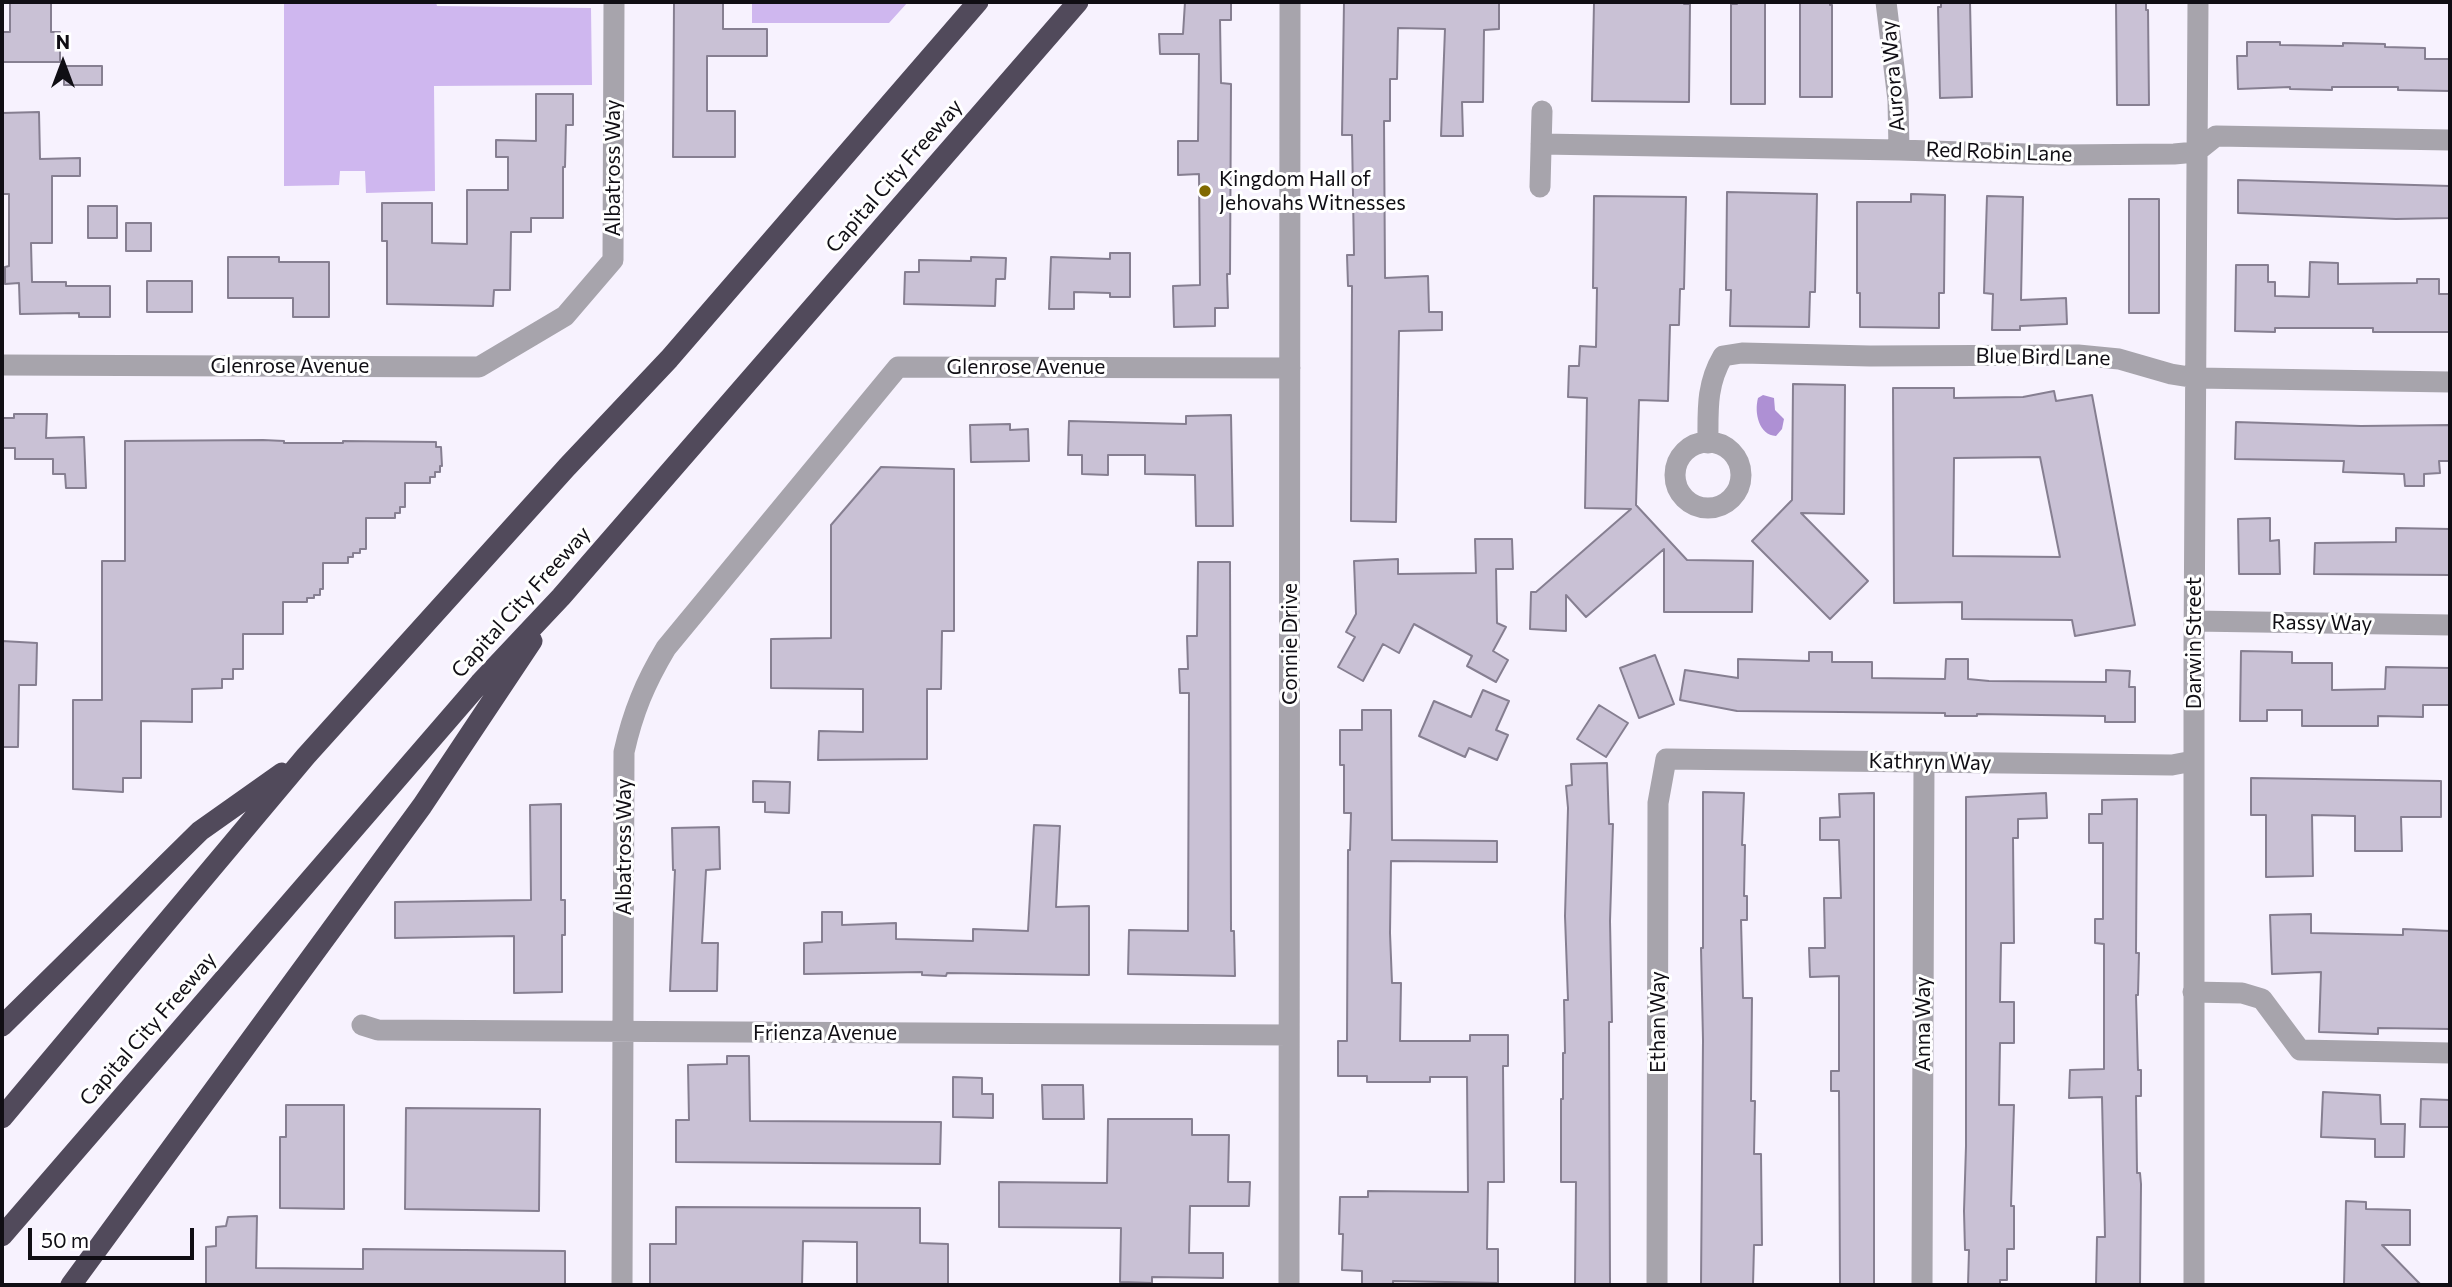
<!DOCTYPE html>
<html>
<head>
<meta charset="utf-8">
<style>
  body { margin:0 }
  #map { position:relative; width:2452px; height:1287px; overflow:hidden; background:#f7f2fe; font-family:Commissioner,sans-serif }
  canvas { display:block }
  .frame { position:absolute; inset:0; border:4px solid #100e14; pointer-events:none }
  .north { position:absolute; left:28px; top:28px; width:70px; height:70px; -webkit-text-stroke:5px #fff; paint-order:stroke; rotate:0deg; font-size:19px; font-weight:700; line-height:28px; text-align:center; color:#100e14 }
  .north::after { content:''; display:block; margin:auto; width:24px; height:32px; background:#100e14; clip-path:polygon(50% 0,100% 100%,50% 72%,0 100%) }
  .scale { position:absolute; left:28px; top:1228px; width:166px; height:32px; box-sizing:border-box; border:4px solid #100e14; border-top:0; padding-left:9px; font-size:21px; line-height:24px; white-space:nowrap; color:#100e14; -webkit-text-stroke:5px #fff; paint-order:stroke }
</style>
</head>
<body>
<div id="map">
<canvas width="2452" height="1287"></canvas>
<div class="frame"></div>
<div class="north">N</div>
<div class="scale">50 m</div>
</div>
<script>
const context = document.querySelector('canvas').getContext('2d');
context.lineJoin = 'round';
function fillPath(path, color) {
  context.fillStyle = color;
  context.fill(path, 'evenodd');
}
function trace(path, color, width, dash) {
  context.strokeStyle = color;
  context.lineWidth = width;
  context.lineCap = dash ? 'butt' : 'round';
  context.setLineDash(dash || []);
  context.stroke(path);
}
function drawText(font, color, halo, rows, align = 'center') {
  context.font = font + ' Commissioner,sans-serif';
  context.lineWidth = 6;
  context.setLineDash([]);
  context.textBaseline = 'middle';
  context.strokeStyle = halo;
  context.fillStyle = color;
  for (const [text, x, y, turn = 0] of rows) {
    context.save();
    context.translate(x, y);
    context.rotate((+turn || 0) * Math.PI / 180);
    context.textAlign = isNaN(turn) ? turn : align;
    if (halo) context.strokeText(text, 0, 0);
    context.fillText(text, 0, 0);
    context.restore();
  }
}
const green = new Path2D(`
  M284 2H436L437 6 591 8 592 85 434 86 435 191 366 193 365 171H340L339 185 284 186Z
  M752 2H908L889 23H752Z`);
const water = new Path2D(`
  M1763 395 1774 398 1775 410 1784 419 1782 429 1776 436C1759 435 1754 413 1758 398Z`);
const building = new Path2D(`
  M10 2H51V32H60V62H3V32H10Z
  M674 2H723V29H767V56H707V111H735V157H673Z
  M1185 2H1231V20H1220L1221 83 1231 84 1230 274H1227L1228 308H1215V326L1174 327 1173 286 1200 285 1199 174 1178 175V141H1198L1199 54H1160L1159 34H1183Z
  M1344 2H1499V29L1484 30 1483 102H1462L1463 136H1441L1445 29 1398 28 1397 79H1390V121H1384L1385 278 1428 276 1429 312H1442V330L1399 331 1396 522 1351 521 1352 286H1348L1347 255H1354L1352 135H1342Z
  M1599 2H1684V4H1690L1689 102 1592 101 1594 3Z
  M1737 2H1765V104H1731V4H1737Z
  M1800 2H1830V5H1832V97H1800Z
  M1941 2H1970L1972 97 1940 98 1938 7H1941Z
  M2116 2H2146V10H2148L2149 105H2117Z
  M2247 42H2280V45L2343 46V43L2385 44V47L2425 48V59H2450V91L2398 90V87H2332V90L2290 89V87L2238 89 2237 56H2247Z
  M64 66H102V85H64Z
  M536 94H573V125H566L565 167H563V218H531V232H511L510 290H494L493 306 387 304V241H382V203H432V243L467 244V190H508V157H496V140L536 141Z
  M39 112 40 159 80 158V176H52V243H31L32 282H66V286H110V317H79V313L20 314 19 283 5 284V267L9 266V194H3L2 113Z
  M2238 180 2450 186V218L2396 219 2238 213Z
  M1727 192 1817 194 1815 292H1810L1809 327 1730 326 1731 290H1726Z
  M1911 194 1945 195 1944 293H1939V328L1860 327V293H1857V202H1911Z
  M1594 196 1686 197 1684 289H1680L1679 325H1670L1668 401 1639 400 1636 505 1687 560 1753 561 1752 612H1664V549L1586 617 1566 595V631L1530 629 1531 592H1536L1631 509 1585 508 1587 398 1568 397 1569 366H1579L1580 346 1596 347 1597 288H1593Z
  M1987 196 2023 197 2021 300 2066 298 2067 324 2020 326V330H1992L1993 294 1984 293Z
  M2129 199H2159V313H2129Z
  M88 206H117V238H88Z
  M126 223H151V251H126Z
  M1110 253H1130V297H1110V293L1074 292V309H1049L1051 257 1110 259Z
  M228 257H279V262H329V317H293V298H228Z
  M971 257 1006 258 1005 279H996L995 306 904 304 905 272H919V260L971 261Z
  M2310 262 2338 263V284L2417 283V279H2439V294H2450V332H2373V328H2275V332L2235 331 2236 265H2268V282H2275V296L2309 297Z
  M147 281H192V312H147Z
  M1793 384 1845 385 1844 514 1801 513 1868 581 1830 619 1752 541 1792 500Z
  M1893 388H1954V398L2023 397 2054 391 2056 401 2092 395 2135 625 2075 636 2072 620 1962 619V602L1894 603ZM2040 457 2060 557 1953 556 1954 458Z
  M14 414H47L46 438 84 437 86 488H66L65 474H53V459H15V448H2V418H14Z
  M1231 415 1233 526H1196L1195 475 1145 474V455H1108V475L1082 474V455H1068L1069 421 1186 424V416Z
  M2236 422 2361 426 2450 425V461H2439L2440 473 2424 474V486H2405L2404 474 2343 472 2344 461 2235 459Z
  M1010 424V430L1028 429 1029 461 971 462 970 425Z
  M263 440 284 441V443H343V441L436 442V447H441L442 466H440V472H435V477H430V483H405V507H400V513H395V518H366V549H360V553H353V557H348V563H323V589H320V595H314V598H307V602H283V634H243V669H233V679H222V688L192 689V722L141 721V778H123V792L73 789V700H102V561H125V441Z
  M881 467 954 469V631H942L941 689H927V759L818 760 819 731 863 732V689L771 688V639L831 638V525Z
  M2270 518V541L2279 540 2280 574H2239L2238 519Z
  M2396 528 2450 529V575L2314 574 2315 543 2396 542Z
  M1475 539H1512L1513 569H1496L1497 623 1506 627 1493 651 1508 660 1496 682 1467 666 1472 656 1414 624 1399 653 1383 644 1363 681 1338 667 1355 637 1346 632 1356 614 1354 561 1398 559V574L1476 573Z
  M1198 562H1230L1231 931H1234L1235 976 1128 974 1129 930 1188 931 1189 693H1180L1179 669H1188L1187 636H1197Z
  M2 641 37 643 36 685H19L18 747H2Z
  M2241 651 2292 652V663H2332V690L2385 689 2386 667 2450 668 2449 705H2423V717L2378 716V726H2302V710H2267V721H2240Z
  M1809 652H1832V662H1872V678L1945 679 1946 659H1968V679L1989 681 2106 682V670L2130 671 2129 687H2135V722H2105V716L1977 714V716H1945V713L1737 711 1680 700 1685 670 1738 678V659L1809 661Z
  M1655 655 1674 704 1639 718 1620 668Z
  M1483 690 1509 701 1496 730 1508 735 1497 760 1469 748 1465 757 1419 736 1434 701 1471 717Z
  M1599 705 1628 723 1606 757 1577 739Z
  M1362 710H1391L1392 840 1497 841V862L1391 861 1390 933 1392 983H1401L1400 1041H1470V1035H1508V1066H1503L1504 1182H1488L1487 1249H1498V1283L1393 1281V1285H1362V1271L1342 1270 1343 1234H1339L1340 1197H1368V1191L1468 1192 1467 1077H1430V1082H1367V1076H1338V1041H1347L1348 850H1350L1351 813H1344V765H1340V730H1362Z
  M1607 763 1609 824H1613L1610 921 1612 1022H1609L1610 1285H1575L1576 1182H1561V1099H1563V1053H1565L1564 1000H1568L1565 916 1568 808 1566 786 1572 785 1571 764Z
  M2251 778 2441 781V817H2401L2402 851H2355V816L2312 815 2313 876 2266 877V815H2251Z
  M753 781 790 782 789 813 765 812V802H753Z
  M1703 792 1744 793 1742 845H1745L1744 896H1747V920H1741L1743 998H1752L1751 1101H1755L1754 1154H1761L1762 1245H1754L1753 1285H1701L1703 1040 1701 948H1703Z
  M1874 793V1285H1840L1839 1091H1831V1071H1839V976L1810 977 1809 948H1825L1824 898H1841L1839 840H1820V818L1840 817 1839 794Z
  M2046 793 2047 818 2018 819V838H2013L2014 943H2001L2000 1002H2014V1043H2000L1999 1105H2014L2011 1206H2014V1249H2007V1280H2000V1285H1968L1969 1250H1965L1964 1211 1966 1146V797Z
  M2137 799 2136 953H2139L2138 995H2136L2138 1070H2141V1096H2136L2137 1173H2140L2141 1184 2140 1285H2096L2097 1237H2105L2102 1097 2069 1098 2070 1070 2104 1069V944L2095 943V919H2103V843H2089V814H2102V800Z
  M561 804V900H565V935H562V992L514 993V936L395 938V902L531 900 530 805Z
  M1034 825 1060 826 1056 907 1089 906V975L947 973 946 976 922 975V972L804 974V943L822 942V912H842V925L896 923V939L973 941V929L1028 931Z
  M719 827 720 869 706 870 702 943H718L717 991H670L675 870H673L672 828Z
  M2311 914V933L2403 935V929L2450 931V1029L2378 1028V1034L2319 1032 2321 972 2272 974 2270 915Z
  M727 1056H749L750 1121 941 1122 940 1164 676 1162V1120H689L688 1065 727 1064Z
  M953 1077 982 1078V1094H993V1118L953 1117Z
  M1042 1085H1083L1084 1119H1043Z
  M2323 1092 2380 1095 2381 1124H2405L2404 1157H2375V1139L2321 1137Z
  M2421 1099 2450 1100V1127H2420Z
  M286 1105H344V1209L280 1208V1137H286Z
  M406 1108 540 1109 539 1211 405 1209Z
  M1108 1119H1192V1135H1229L1228 1182H1250L1249 1206H1190L1189 1253H1223V1278L1152 1277V1283L1120 1282 1121 1228 999 1227V1182L1107 1183Z
  M2346 1201 2366 1202V1209L2410 1210V1245H2382L2421 1285H2344Z
  M676 1207 920 1208V1243L948 1244V1285H857V1242L803 1241 802 1285H650V1244H676Z
  M257 1216 256 1268 363 1269V1249L565 1251V1285H206V1247L216 1246V1227L226 1226 228 1217Z`);
const street = new Path2D(`
  M1886 2 1898 100 1899 150
  M1541 144 1899 150 2059 155 2174 154 2196 152 2216 136 2450 140
  M1540 187 1542 111
  M2 365 479 367 565 316 613 260 614 2
  M1675 475a33 33 0 1 1 66 0a33 33 0 1 1-66 0Z
  M1708 443C1708 410 1706 385 1723 356L1742 353 1870 356 2078 355 2119 359 2171 374 2196 378 2450 382
  M2194 621 2450 625
  M2193 992 2242 993 2262 999 2300 1050 2450 1053
  M362 1025 378 1030 1289 1035
  M622 1285 624 752C633 712 645 683 666 648L898 367 1290 368
  M1289 1285 1290 2
  M1657 1285 1658 803 1666 759 2172 765 2193 761
  M1922 1285 1924 762
  M2194 1285V649L2198 2`);
const highway = new Path2D(`
  M2 1026 200 831 282 773
  M2 1118 306 756 567 467 669 359 978 2
  M2 1236 480 683 561 597 1078 2
  M71 1285 422 806 532 641`);
const markers = [
  [1205,191,7,"#806900"]
];
const streetNames = [
  ["Aurora Way",1893,76,-95],
  ["Red Robin Lane",1999,152,2],
  ["Albatross Way",613,168,-90],
  ["Capital City Freeway",894,176,-49],
  ["Blue Bird Lane",2043,357,1],
  ["Glenrose Avenue",290,366],
  ["Glenrose Avenue",1026,367],
  ["Capital City Freeway",521,602,-48],
  ["Rassy Way",2322,623,1],
  ["Darwin Street",2194,643,-90],
  ["Connie Drive",1290,644,-90],
  ["Kathryn Way",1930,762,1],
  ["Albatross Way",624,847,-90],
  ["Ethan Way",1658,1022,-90],
  ["Anna Way",1923,1024,-90],
  ["Capital City Freeway",148,1029,-49],
  ["Frienza Avenue",825,1033]
];
const poiNames = [
  ["Kingdom Hall of",1219,179],
  ["Jehovahs Witnesses",1219,203]
];
fillPath(green, '#cfb7ef');
fillPath(water, '#ae90d4');
fillPath(building, '#c9c1d5');
trace(building, '#867f91', 2);
trace(street, '#a7a4ac', 21);
trace(highway, '#514a5b', 21);
for (const [x, y, r, color] of markers) {
  const dot = new Path2D();
  dot.arc(x, y, r, 0, 2 * Math.PI);
  context.fillStyle = color;
  context.fill(dot);
  trace(dot, '#fff', 2.5);
}
drawText('21px', '#100e14', '#fff', streetNames);
drawText('21px', '#100e14', '#fff', poiNames, 'left');
</script>
</body>
</html>
